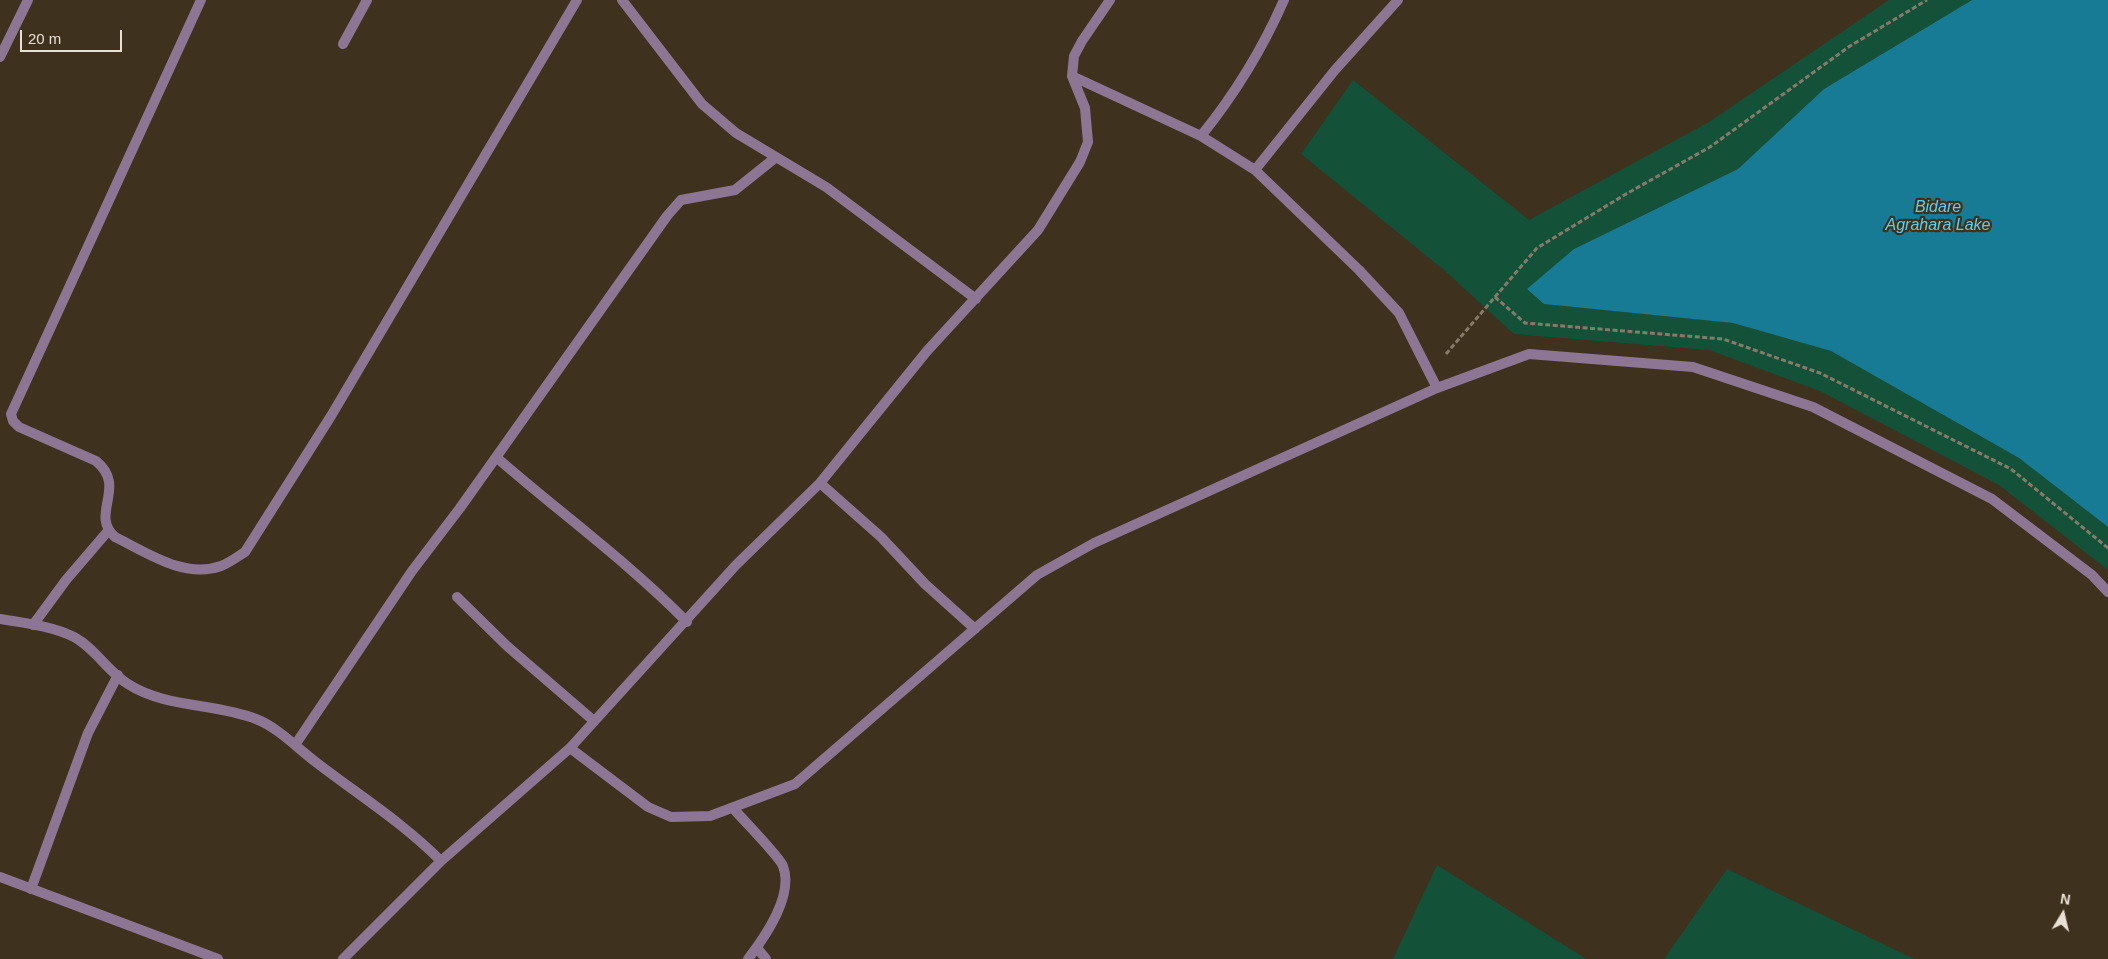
<!DOCTYPE html>
<html>
<head>
<meta charset="utf-8">
<style>
  body { margin:0 }
  #map { position:relative; width:2108px; height:959px; overflow:hidden; background:#3e311d; font-family:Arial,sans-serif }
  canvas { display:block }
  .north { position:absolute; left:2038px; top:889px; width:50px; height:50px; -webkit-text-stroke:4px #3e311d; paint-order:stroke; rotate:9deg; font-size:14px; font-weight:700; line-height:20px; text-align:center; color:#e9e0d4 }
  .north::after { content:''; display:block; margin:auto; width:18px; height:22px; background:#e9e0d4; clip-path:polygon(50% 0,100% 100%,50% 72%,0 100%) }
  .scale { position:absolute; left:20px; top:30px; width:102px; height:22px; box-sizing:border-box; border:2px solid #e9e0d4; border-top:0; padding-left:6px; font-size:15px; line-height:18px; white-space:nowrap; color:#e9e0d4; -webkit-text-stroke:4px #3e311d; paint-order:stroke }
</style>
</head>
<body>
<div id="map">
<canvas width="2108" height="959"></canvas>
<div class="north">N</div>
<div class="scale">20 m</div>
</div>
<script>
const context = document.querySelector('canvas').getContext('2d');
context.lineJoin = 'round';
function fillPath(path, color) {
  context.fillStyle = color;
  context.fill(path, 'evenodd');
}
function trace(path, color, width, dash) {
  context.strokeStyle = color;
  context.lineWidth = width;
  context.lineCap = dash ? 'butt' : 'round';
  context.setLineDash(dash || []);
  context.stroke(path);
}
function drawText(font, color, halo, rows, align = 'center') {
  context.font = font + ' Arial,sans-serif';
  context.lineWidth = 4.5;
  context.setLineDash([]);
  context.textBaseline = 'middle';
  context.strokeStyle = halo;
  context.fillStyle = color;
  for (const [text, x, y, turn = 0] of rows) {
    context.save();
    context.translate(x, y);
    context.rotate((+turn || 0) * Math.PI / 180);
    context.textAlign = isNaN(turn) ? turn : align;
    if (halo) context.strokeText(text, 0, 0);
    context.fillText(text, 0, 0);
    context.restore();
  }
}
const green = new Path2D(`
  M1889 0H1972L1824 89 1738 169 1574 249 1544 304 1733 323 1831 351 2019 458 2108 527V570L1999 485 1820 391 1709 350 1514 334 1444 270 1301 154 1353 80 1529 220 1709 122Z
  M1437 865 1586 959H1393Z
  M1727 869 1914 959H1664Z`);
const water = new Path2D(`
  M1972 0H2108V527L2019 458 1831 351 1733 323 1544 304 1527 289 1574 249 1738 169 1824 89Z`);
const path = new Path2D(`
  M1495 297 1525 323 1723 339 1820 373 2011 469 2108 548
  M1446 354 1537 248 1626 194 1710 147 1850 46 1927 0`);
const service = new Path2D(`
  M343 44 367 0
  M457 597 507 646 594 721
  M757 948 766 959`);
const minor = new Path2D(`
  M201 0 11 414 13 421 19 427 96 461C128 487 89 514 115 537 148 553 184 579 221 566 229 563 237 557 245 552L331 416 577 0
  M622 0 702 104 736 133 826 187 976 299
  M0 57 28 0
  M1072 76 1201 136 1255 170 1359 270 1399 313 1437 388
  M1201 136C1235 94 1262 50 1284 0
  M1255 170 1335 70 1398 0
  M496 457C559 512 628 562 687 622
  M820 483 881 537 925 584 975 629
  M0 619C24 623 52 626 74 637 95 648 108 672 128 684 165 708 215 703 256 719 279 728 297 748 317 763 360 796 402 822 441 861
  M33 625 66 580 108 531
  M295 745 412 571 460 508 667 216 681 200 735 190 775 158
  M570 748 648 807 671 817 710 816 795 784 1037 575 1094 543 1437 388 1529 354 1693 367 1813 407 1992 499 2092 575 2108 592
  M733 808C742 819 779 856 783 866 794 895 765 937 748 959
  M31 889 88 733 118 675
  M343 959 441 861 570 748 736 565 820 483 927 351 1038 230 1080 162 1088 142 1085 108 1072 76 1074 56 1082 41 1110 0`);
const tertiary = new Path2D(`
  M0 877 218 959`);
const waterNames = [
  ["Bidare",1938,208],
  ["Agrahara Lake",1938,226]
];
fillPath(green, '#135239');
fillPath(water, '#177b95');
trace(path, '#867b6a', 3, [5, 2.5]);
trace(service, '#8d7694', 10);
trace(minor, '#8d7694', 10);
trace(tertiary, '#8d7694', 10);
drawText('italic 16px', '#58d0f4', '#3e311d', waterNames);
</script>
</body>
</html>
